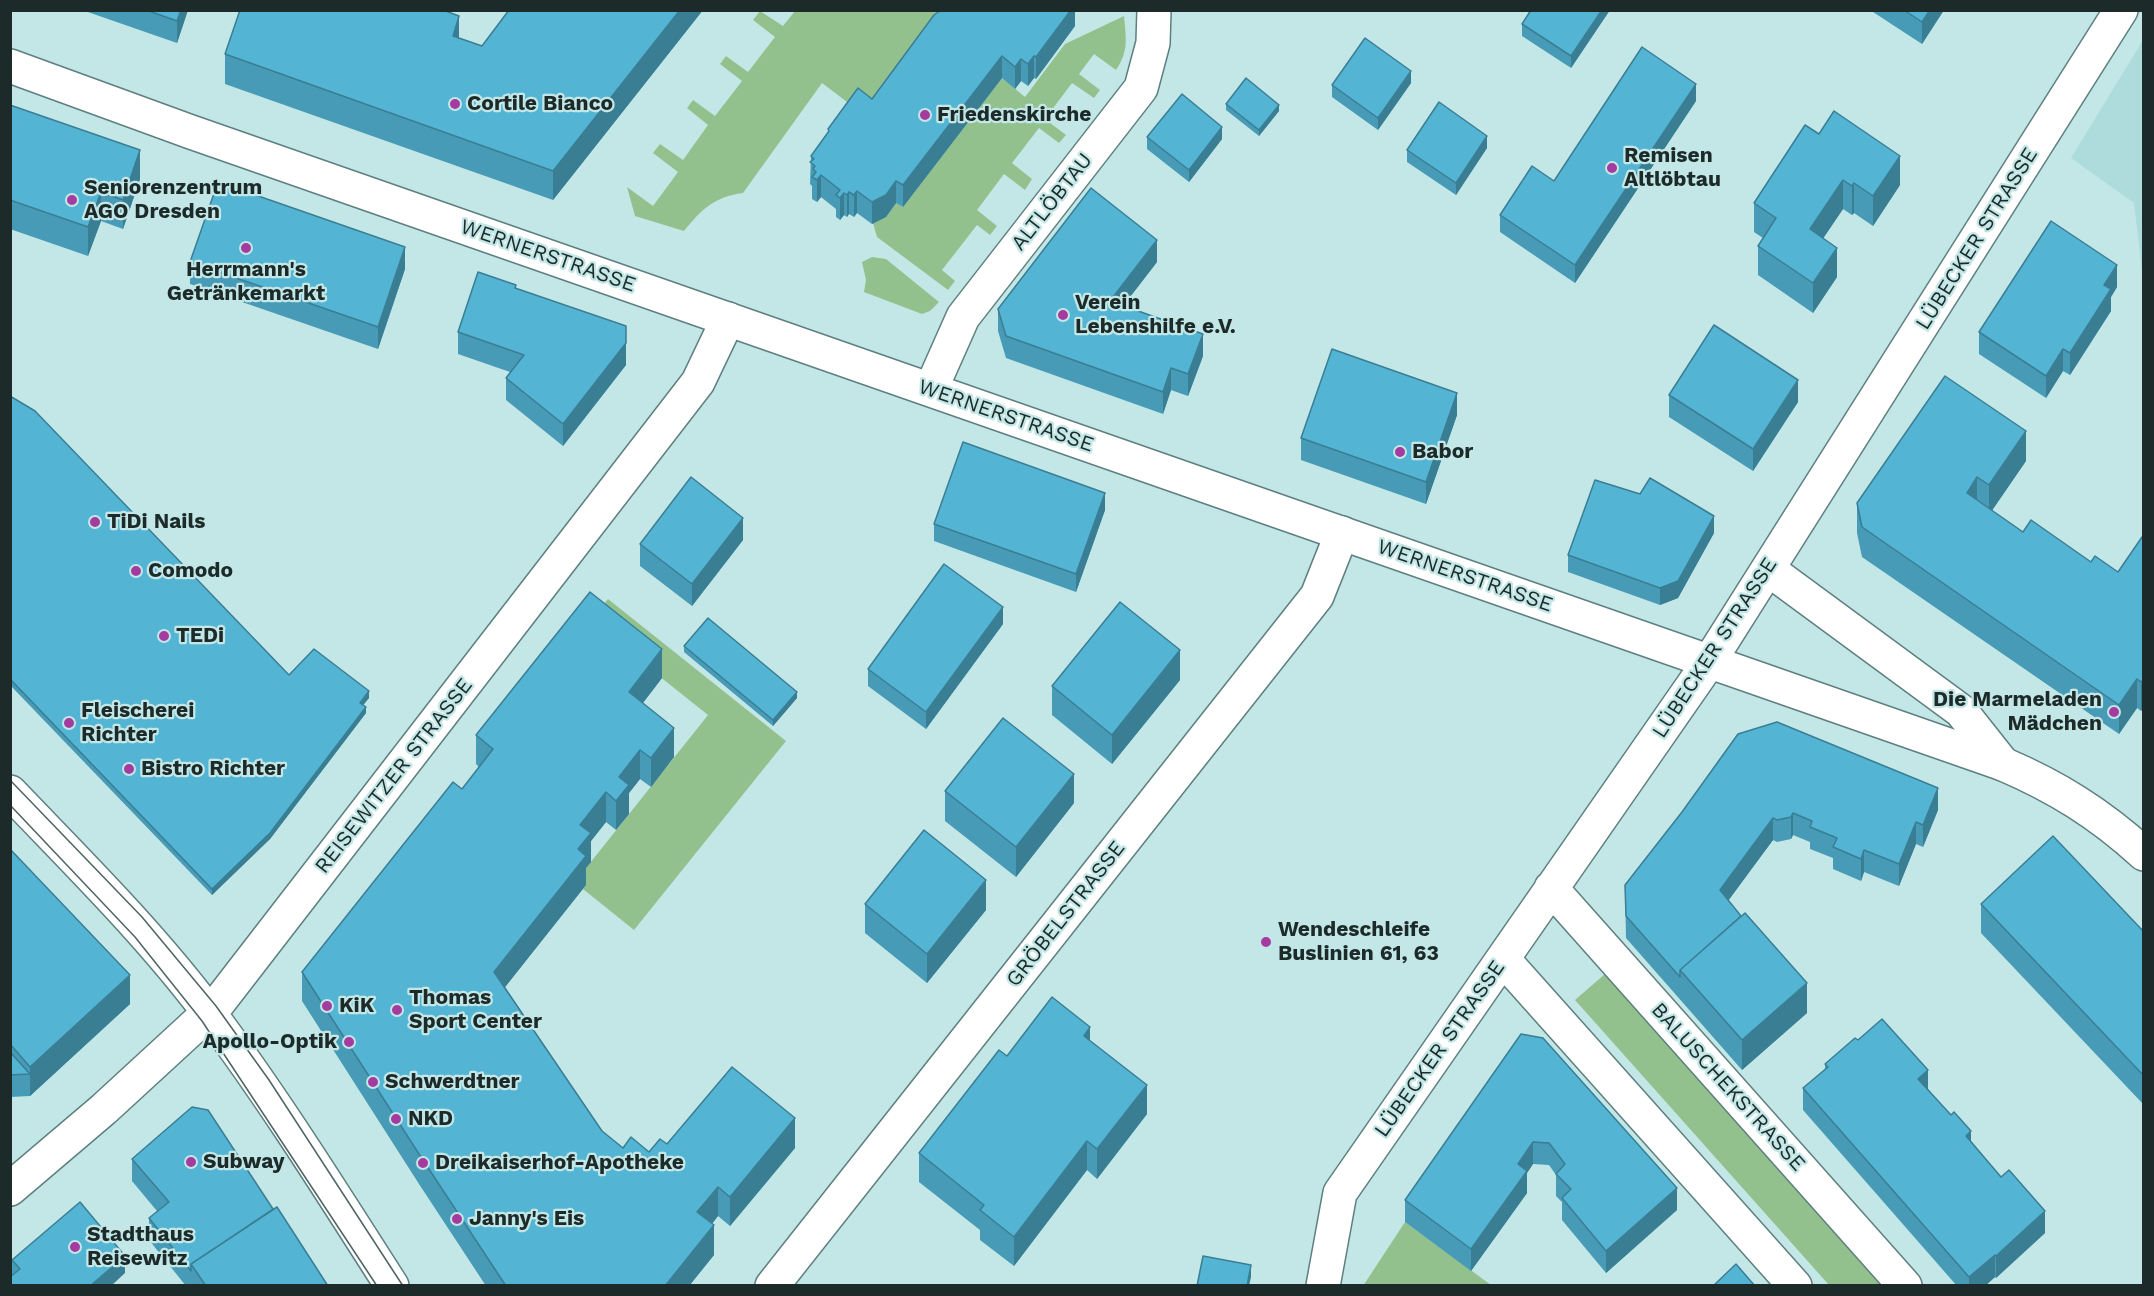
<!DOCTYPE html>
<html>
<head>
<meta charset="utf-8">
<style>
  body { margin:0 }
  #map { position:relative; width:2154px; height:1296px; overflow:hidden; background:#c3e7e7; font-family:"Work Sans",sans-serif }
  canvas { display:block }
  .frame { position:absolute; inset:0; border:12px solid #1c2a29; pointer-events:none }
</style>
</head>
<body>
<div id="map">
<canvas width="2154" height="1296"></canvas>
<div class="frame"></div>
</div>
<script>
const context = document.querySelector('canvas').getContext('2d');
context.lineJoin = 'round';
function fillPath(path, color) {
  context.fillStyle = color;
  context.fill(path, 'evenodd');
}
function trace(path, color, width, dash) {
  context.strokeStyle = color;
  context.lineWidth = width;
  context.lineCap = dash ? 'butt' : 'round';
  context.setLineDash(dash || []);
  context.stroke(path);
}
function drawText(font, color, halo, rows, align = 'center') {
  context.font = font + ' "Work Sans",sans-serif';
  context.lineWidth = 4.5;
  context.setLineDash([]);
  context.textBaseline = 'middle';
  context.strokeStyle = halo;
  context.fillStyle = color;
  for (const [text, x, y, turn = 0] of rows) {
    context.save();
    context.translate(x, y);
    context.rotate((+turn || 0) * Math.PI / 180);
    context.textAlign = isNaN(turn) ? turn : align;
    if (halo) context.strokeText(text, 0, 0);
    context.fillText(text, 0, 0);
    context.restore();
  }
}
const built = new Path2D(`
  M2143 40V279L2134 203 2071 158Z`);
const green = new Path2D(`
  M760 11 783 26 795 11H954L872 121 822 83 743 193C714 197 702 209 684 231L635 216 627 187 653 206 678 172 653 153 660 144 683 160 708 125 687 108 693 100 715 116 742 81 720 64 726 56 748 72 775 37 753 20Z
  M1124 16C1126 38 1129 51 1116 70L1094 54 1079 74 1100 90 1094 98 1072 83 1045 119 1066 135 1059 143 1039 128 1012 163 1032 179 1025 190 1004 174 977 210 997 226 990 235 977 225 942 270 955 281 948 290 877 237 873 223 886 217 896 203 903 207 1002 78 1025 97 1065 44Z
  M872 257 886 259 939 302 930 311 922 314 864 292 866 280 862 262Z
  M608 599 786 741 634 930 583 889 586 885 578 878 708 715 590 621Z
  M1605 974 1883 1285H1829L1575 1000Z
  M1405 1222 1491 1285 1363 1286Z`);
const street = new Path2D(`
  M931 389 963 317 1141 88 1153 43 1154 10
  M1768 569 1961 711 2003 764
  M10 792C79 864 150 934 210 1014 275 1101 333 1194 392 1286
  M1551 888 1905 1286
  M1503 959 1795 1286
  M10 1189 104 1109 216 1006 698 382 728 319
  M772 1286 1317 596 1342 533
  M1323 1286 1340 1193 1709 662 2121 10`);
const secondary = new Path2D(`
  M10 66 191 132 2003 764C2057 787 2100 814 2144 854`);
const tram = new Path2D(`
  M10 780 142 917 216 1006 269 1080 403 1286
  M10 805 135 937 202 1021 377 1286`);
const wall = new Path2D(`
  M82 10H188L177 43Z
  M509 10H703L553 200 225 84V54L459 38 482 46Z
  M1075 10V26L1036 79 1034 78 1028 86 1021 81 1015 89 1002 78 903 207 896 203 886 217 872 224 857 213 854 217 849 214 847 217 844 215 840 220 836 217V209L821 197 817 202 812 199V186L810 184 811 156 828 133V129L872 99Z
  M1531 10H1610L1571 68 1522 36V24Z
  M1870 10H1944L1922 44Z
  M1411 83 1378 130 1332 97V85Z
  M1696 101 1575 283 1500 232V215L1554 181Z
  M1226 104 1279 111 1259 136 1226 110Z
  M10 105 140 179 123 229 101 221 88 256 10 229Z
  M1805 125 1900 185 1873 226 1854 213 1852 215 1843 209 1823 238 1837 277 1813 313 1758 275V246L1763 238 1754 232V203Z
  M1147 137 1222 139 1189 182 1147 149Z
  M1487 148 1456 195 1407 162V150Z
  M190 262 405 269 378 349 190 284Z
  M1157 262 1123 306 1203 356 1188 396 1171 390 1163 414 1006 358 998 331V309Z
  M2117 287 2111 297V311L2070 375 2063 371 2046 398 1979 354V332Z
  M516 289 626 365 563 446 506 400V378L510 372 458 354V332Z
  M1669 395 1798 402 1753 471 1669 417Z
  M10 396 289 675 369 698 363 705 366 713 270 839 212 895 10 685Z
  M1457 415 1426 504 1301 460V438Z
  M2026 461 1992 510 2023 532 2091 562 2118 572 2142 537 2141 711 2137 708 2119 734 1862 557 1857 533V503Z
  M1105 510 1076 592 934 541V524Z
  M1714 533 1678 598 1660 605 1568 572V555Z
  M743 540 692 606 640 566V544Z
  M1003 624 926 729 868 686V669Z
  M684 646 797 698 773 726 684 652Z
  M662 678 643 703 674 757 651 787 640 779 629 793V814L616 830 606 822 591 841V862L586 868V885L505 987 602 1131 623 1148 649 1152 667 1144 795 1148 730 1226 718 1216 712 1224 714 1255 689 1286H486L419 1184 302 1001V972L462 789 479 767 476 764V735Z
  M1180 680 1112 764 1052 715V686Z
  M945 791 1074 803 1016 877 945 821Z
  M1938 810 1923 847 1916 844 1899 886 1864 872 1861 881 1833 869V858L1810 849V842L1793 835 1791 839 1777 842 1773 840 1728 900 1807 1013 1742 1070 1626 938 1625 885 1682 812Z
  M10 849 130 1004 30 1096 10 1097Z
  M865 904 986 910 927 983 865 933Z
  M1981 904 2144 932V1105L1981 933Z
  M1521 1034 1677 1210 1606 1273 1562 1220V1202L1556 1196V1175L1549 1165 1533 1164 1527 1173V1193L1471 1271 1405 1222V1200Z
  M1858 1040 1928 1089 2001 1177 2045 1233 1996 1278 1995 1277 1985 1286H1957L1803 1110V1088L1825 1069V1064Z
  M1090 1041 1147 1114 1097 1179 1087 1170 1014 1266 980 1240V1230L919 1182V1153L1007 1056Z
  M132 1159 273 1209 328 1286H186L149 1240V1218L157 1211 132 1181Z
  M12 1260 125 1273 12 1276Z`);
const shadedWall = new Path2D(`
  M181 10H188L177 43V21Z
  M680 10H703L553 200V171Z
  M1071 10H1075V26L1036 79V57Z
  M1602 10H1610L1571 68V56Z
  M1930 10H1944L1922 44V22Z
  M459 16V45L453 36Z
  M1002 56V78L903 207V185Z
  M1034 56V78L1028 86V64Z
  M1021 59V81L1015 89V67Z
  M1411 71V83L1378 130V118Z
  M1696 84V101L1575 283V265Z
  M1279 105V111L1259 136V130Z
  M1222 127V139L1189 182V170Z
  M1487 136V148L1456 195V183Z
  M140 150V179L123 229V200Z
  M1900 156V185L1873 226V196Z
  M821 175V197L817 202V180Z
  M1843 180V209L1810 258V229Z
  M896 181V203L886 217 872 224V202Z
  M1854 183V213L1852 215V186Z
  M857 191V213L854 217V195Z
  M101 192V221L88 256V227Z
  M849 192V214L847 217V195Z
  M844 193V215L840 220V198Z
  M1157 240V262L1110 323V301Z
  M405 247V269L378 349V327Z
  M1837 248V277L1813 313V283Z
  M2117 265V287L2111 297V311L2070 375V353L2104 285Z
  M1203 334V356L1188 396V374Z
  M626 343V365L563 446V424Z
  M2063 349V371L2046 398V376Z
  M1171 368V390L1163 414V392Z
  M1798 380V402L1753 471V449Z
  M1457 393V415L1426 504V482Z
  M2026 431V461L1989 515V485Z
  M1977 477V507L1967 493Z
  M1105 493V510L1076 592V574Z
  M1714 516V533L1678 598 1660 605V588Z
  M743 518V540L692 606V584Z
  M1003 607V624L926 729V712Z
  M662 649V678L629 721V692Z
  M1180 650V680L1112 764V735Z
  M2137 679V708L2119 734V705Z
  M2144 679V708L2141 711V682Z
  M369 691V698L360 709V703Z
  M797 692V698L773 726V720Z
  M366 707V713L270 839 212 895V889Z
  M674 728V757L651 787V758Z
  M640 750V779L629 793V814L616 830V801L619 777Z
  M1074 774V803L1016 877V847Z
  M1938 788V810L1923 847V825Z
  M606 792V822L591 841V862L586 868V885L494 1001V972L578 849 580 825Z
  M1793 813V835L1791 839V817Z
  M1773 818V840L1720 912V890Z
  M1916 822V844L1899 886V864Z
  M1864 850V872L1861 881V859Z
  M986 880V910L927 983V954Z
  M130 975V1004L30 1096V1067Z
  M1807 983V1013L1742 1070V1040Z
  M1090 1027V1056L1084 1036Z
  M1928 1070V1092L1918 1079Z
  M1147 1085V1114L1097 1179V1149Z
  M795 1118V1148L730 1226V1197Z
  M1971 1131V1153L1966 1136Z
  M1087 1141V1170L1014 1266V1237Z
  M1533 1142V1164L1527 1173V1193L1471 1271V1249L1518 1164Z
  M718 1187V1216L697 1242V1212Z
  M1677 1188V1210L1606 1273V1251Z
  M2045 1211V1233L1996 1278V1256Z
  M714 1225V1255L689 1286H665Z
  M1995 1255V1277L1985 1286H1969V1277Z
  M125 1256V1273L111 1286H90Z
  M1251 1265V1277L1249 1286H1247Z`);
const building = new Path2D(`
  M146 10H181L177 21Z
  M240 10H443L459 16 453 36 482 46 509 10H680L553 171 225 54Z
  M941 10H1071L1036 57 1034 56 1028 64 1021 59 1015 67 1002 56 903 185 896 181 886 195 872 202 857 191 854 195 849 192 847 195 844 193 840 198 836 195 840 190 821 175 817 180 812 177 816 172 813 169 815 166 810 162 814 159 811 156 829 131 828 129 858 88 872 99 934 15Z
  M1531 10H1602L1571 56 1522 24Z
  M1904 10H1930L1922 22Z
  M1365 38 1411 71 1378 118 1332 85Z
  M1642 47 1696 84 1575 265 1500 215 1532 166 1554 181Z
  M1246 78 1279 105 1259 130 1226 104Z
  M1182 94 1222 127 1189 170 1147 137Z
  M1439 102 1487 136 1456 183 1407 150Z
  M10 105 140 150 123 200 101 192 88 227 10 200Z
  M1834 111 1900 156 1873 196 1854 183 1852 186 1843 180 1810 229 1837 248 1813 283 1758 246 1776 218 1754 203 1805 125 1819 134Z
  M218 182 405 247 378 327 190 262Z
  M1091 188 1157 240 1110 301 1203 334 1188 374 1171 368 1163 392 1006 336 998 309Z
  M2051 221 2117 265 2104 285 2111 289 2070 353 2063 349 2046 376 1979 332Z
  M478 272 516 285 515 288 626 326V343L563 424 506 378 524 355 458 332Z
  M1714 325 1798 380 1753 449 1669 395Z
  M1332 349 1457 393 1426 482 1301 438Z
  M1945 376 2026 431 1989 485 1977 477 1967 493 2023 532 2031 520 2091 562 2095 556 2118 572 2142 537 2144 538V679L2141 682 2137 679 2119 705 1862 527 1857 503Z
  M10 396 35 411 289 675 314 649 369 691 360 703 366 707 270 833 212 889 10 679Z
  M963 442 1105 493 1076 574 934 524Z
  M691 477 743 518 692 584 640 544Z
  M1650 478 1714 516 1678 581 1660 588 1568 555 1595 480 1640 494Z
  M944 564 1003 607 926 712 868 669Z
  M590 592 662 649 629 692 674 728 651 758 640 750 619 777 629 785 616 801 606 792 580 825 591 833 578 849 586 856 494 972 602 1131 623 1148 631 1137 649 1152 660 1139 667 1144 732 1067 795 1118 730 1197 718 1187 697 1212 714 1225 665 1286H506L419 1154 302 972 453 782 462 789 493 749 476 735Z
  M1120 602 1180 650 1112 735 1052 686Z
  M708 618 797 692 773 720 684 646Z
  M1003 718 1074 774 1016 847 945 791Z
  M1777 722 1938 788 1923 825 1916 822 1899 864 1864 850 1861 859 1833 847 1837 838 1810 827 1812 821 1793 813 1791 817 1777 820 1773 818 1720 890 1741 916 1680 970V977L1626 916 1625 885 1682 812 1738 734Z
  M924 830 986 880 927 954 865 904Z
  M2053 836 2144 932V1076L1981 904Z
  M10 849 130 975 30 1067 10 1044Z
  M1745 913 1807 983 1742 1040 1680 970Z
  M1052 997 1090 1027 1084 1036 1147 1085 1097 1149 1087 1141 1014 1237 980 1210 984 1205 919 1153 999 1050 1007 1056Z
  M1882 1019 1928 1070 1918 1079 1951 1115 1954 1112 1971 1131 1966 1136 2001 1177 2009 1170 2045 1211 1996 1256 1995 1255 1969 1277 1803 1088 1828 1067 1825 1064 1855 1038 1858 1040Z
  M1521 1034 1543 1038 1677 1188 1606 1251 1562 1198 1571 1189 1556 1174 1565 1164 1549 1143 1533 1142 1518 1164 1527 1171 1471 1249 1405 1200Z
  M10 1052 30 1074 10 1075Z
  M192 1107 208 1110 273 1209 191 1264V1271L149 1218 169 1202 132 1159Z
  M80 1202 125 1256 90 1286H10V1277L20 1269 12 1260Z
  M277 1207 328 1286H206L191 1264Z
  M1203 1256 1251 1265 1247 1286H1197Z
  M1736 1264 1755 1286H1713Z`);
const markers = [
  [455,104,6,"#a43b9e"],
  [925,115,6,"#a43b9e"],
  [1612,168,6,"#a43b9e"],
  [72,200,6,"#a43b9e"],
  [246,248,6,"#a43b9e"],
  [1063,315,6,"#a43b9e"],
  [1400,452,6,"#a43b9e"],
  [95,522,6,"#a43b9e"],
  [136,571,6,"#a43b9e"],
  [164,636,6,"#a43b9e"],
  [2114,712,6,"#a43b9e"],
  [69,723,6,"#a43b9e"],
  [129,769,6,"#a43b9e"],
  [1266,942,6,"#a43b9e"],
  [327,1006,6,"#a43b9e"],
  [397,1010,6,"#a43b9e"],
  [349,1042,6,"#a43b9e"],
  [373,1082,6,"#a43b9e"],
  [396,1119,6,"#a43b9e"],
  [191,1162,6,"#a43b9e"],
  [423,1163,6,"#a43b9e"],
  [457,1219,6,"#a43b9e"],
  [75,1247,6,"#a43b9e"]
];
const poiNames = [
  ["Cortile Bianco",467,104],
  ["Friedenskirche",937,115],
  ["Remisen",1624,156],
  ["Altlöbtau",1624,180],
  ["Seniorenzentrum",84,188],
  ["AGO Dresden",84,212],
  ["Herrmann's",246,270,"center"],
  ["Getränkemarkt",246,294,"center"],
  ["Verein",1075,303],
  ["Lebenshilfe e.V.",1075,327],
  ["Babor",1412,452],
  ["TiDi Nails",107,522],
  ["Comodo",148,571],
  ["TEDi",176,636],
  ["Die Marmeladen",2102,700,"right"],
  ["Mädchen",2102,724,"right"],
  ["Fleischerei",81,711],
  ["Richter",81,735],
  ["Bistro Richter",141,769],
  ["Wendeschleife",1278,930],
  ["Buslinien 61, 63",1278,954],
  ["Thomas",409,998],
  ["Sport Center",409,1022],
  ["KiK",339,1006],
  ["Apollo-Optik",337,1042,"right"],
  ["Schwerdtner",385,1082],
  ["NKD",408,1119],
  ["Subway",203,1162],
  ["Dreikaiserhof-Apotheke",435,1163],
  ["Janny's Eis",469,1219],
  ["Stadthaus",87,1235],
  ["Reisewitz",87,1259]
];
const streetNames = [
  ["ALTLÖBTAU",1052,202,-52],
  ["LÜBECKER STRASSE",1977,239,-58],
  ["WERNERSTRASSE",548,256,19],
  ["WERNERSTRASSE",1006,416,19],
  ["WERNERSTRASSE",1465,576,19],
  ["LÜBECKER STRASSE",1715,648,-57],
  ["REISEWITZER STRASSE",394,776,-52],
  ["GRÖBELSTRASSE",1066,914,-52],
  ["LÜBECKER STRASSE",1440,1049,-55],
  ["BALUSCHEKSTRASSE",1728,1087,48]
];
fillPath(built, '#aedbdb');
fillPath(green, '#93c18d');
trace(street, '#5e7f7f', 36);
trace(secondary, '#5e7f7f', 36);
trace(street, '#fff', 33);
trace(secondary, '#fff', 33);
trace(tram, '#4f6463', 1.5);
fillPath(wall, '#479bb6');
fillPath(shadedWall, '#3a7e94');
fillPath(building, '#53b4d4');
trace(building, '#3a7e94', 1.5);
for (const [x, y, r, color] of markers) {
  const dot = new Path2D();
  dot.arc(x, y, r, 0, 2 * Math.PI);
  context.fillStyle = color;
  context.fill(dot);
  trace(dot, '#c3e7e7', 2);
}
drawText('bold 21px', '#1c2a29', '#c3e7e7', poiNames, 'left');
drawText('21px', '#1c2a29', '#c3e7e7', streetNames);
</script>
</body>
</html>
